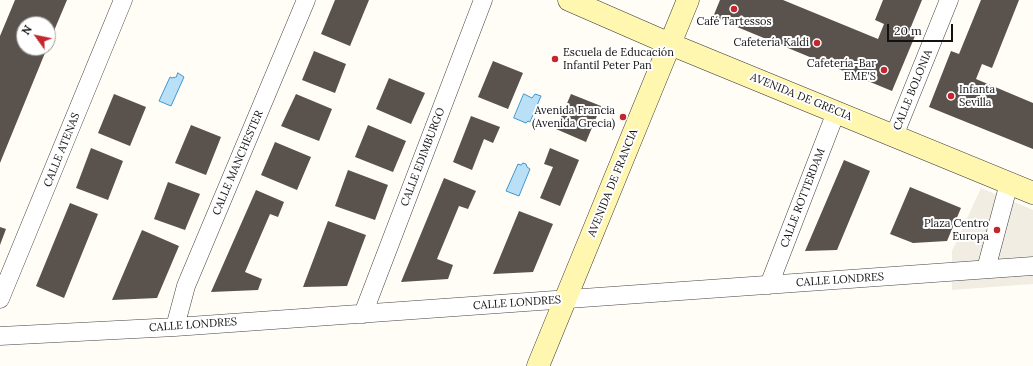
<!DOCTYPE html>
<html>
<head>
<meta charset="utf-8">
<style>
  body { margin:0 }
  #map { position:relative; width:1033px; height:366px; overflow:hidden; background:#fffdf5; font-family:Lora,serif }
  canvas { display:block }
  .north { position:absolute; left:16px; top:16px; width:40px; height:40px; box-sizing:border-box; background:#fff; border:1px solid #a0a0a0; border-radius:50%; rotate:303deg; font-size:11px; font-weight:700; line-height:16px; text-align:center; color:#111 }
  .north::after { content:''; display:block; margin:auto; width:14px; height:18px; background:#c4262e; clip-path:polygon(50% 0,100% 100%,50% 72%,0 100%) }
  .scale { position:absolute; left:887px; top:24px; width:66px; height:18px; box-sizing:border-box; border:2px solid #111; border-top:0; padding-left:5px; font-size:12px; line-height:14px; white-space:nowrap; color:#111; -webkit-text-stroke:3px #fff; paint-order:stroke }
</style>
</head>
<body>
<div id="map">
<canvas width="1033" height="366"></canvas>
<div class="north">N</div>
<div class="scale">20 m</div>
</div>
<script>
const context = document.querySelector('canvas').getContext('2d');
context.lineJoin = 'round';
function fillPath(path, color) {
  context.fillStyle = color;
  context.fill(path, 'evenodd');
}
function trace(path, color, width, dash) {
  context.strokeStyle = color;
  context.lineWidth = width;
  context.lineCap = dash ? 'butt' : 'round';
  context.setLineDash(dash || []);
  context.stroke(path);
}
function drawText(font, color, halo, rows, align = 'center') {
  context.font = font + ' Lora,serif';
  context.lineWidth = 4;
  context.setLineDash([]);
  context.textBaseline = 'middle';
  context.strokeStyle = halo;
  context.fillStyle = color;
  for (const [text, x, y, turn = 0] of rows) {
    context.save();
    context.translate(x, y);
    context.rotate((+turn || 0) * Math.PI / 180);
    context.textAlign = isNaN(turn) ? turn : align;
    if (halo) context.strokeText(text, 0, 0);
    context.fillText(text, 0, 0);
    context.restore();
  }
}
const plaza = new Path2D(`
  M981 188 1033 210V284L952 290V251Z`);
const water = new Path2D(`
  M178 73 184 77 171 106 159 101 170 77 172 78 176 77Z
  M524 94 532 98 535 94 541 96 530 122 528 121 526 123 514 118Z
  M523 163 526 164 527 167 530 169 519 196 506 191 518 164 521 165Z`);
const building = new Path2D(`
  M15 0H67L48 45V24H24V48H47L0 163V36Z
  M335 0H369L350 46 321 34Z
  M720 0H783L878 39 884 24 875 20 883 0H922L908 34 915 36 892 91 713 17Z
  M981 0H1019L992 68 982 64 976 79 1033 103V149L929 107 951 51 959 54Z
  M314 51 346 64 335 93 302 80Z
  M493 61 523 73 508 109 478 97Z
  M389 78 425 93 411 124 376 109Z
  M114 94 146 107 130 146 98 133Z
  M296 94 332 109 319 141 281 126Z
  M571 94 601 106 586 142 556 129Z
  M471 116 500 127 493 143 484 139 472 170 453 162Z
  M191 125 221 137 206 175 175 163Z
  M368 125 406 141 393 172 355 157Z
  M275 142 311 157 297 190 261 175Z
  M91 148 123 161 108 200 76 188Z
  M550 148 579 160 560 206 540 198 553 167 544 164Z
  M844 160 870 171 837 250 805 251Z
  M348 170 388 185 375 220 335 206Z
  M444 178 476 191 468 209 459 206 437 259 453 265 448 279 401 282Z
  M168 182 200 194 185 230 154 219Z
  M910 187 961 208 947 241 913 243 890 234Z
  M256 190 284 202 278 217 270 214 245 272 262 279 258 290 211 292Z
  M70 203 98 214 64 298 36 286Z
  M519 211 553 224 533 272 493 274Z
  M328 221 366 235 347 286 303 287Z
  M0 227 6 229 0 245Z
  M142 230 179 246 157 298 112 300Z`);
const street = new Path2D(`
  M894 136 949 0
  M986 269 1009 183
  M769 285 836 112
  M0 299 123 0
  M363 314 483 0
  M175 327 186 286 306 0
  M0 336 175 327 1033 266`);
const secondary = new Path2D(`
  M569 0 670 44 1033 193
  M538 366 688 0`);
const markers = [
  [734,9,4,"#c4262e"],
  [817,43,4,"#c4262e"],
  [555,59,4,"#c4262e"],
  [884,70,4,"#c4262e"],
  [951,96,4,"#c4262e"],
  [623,117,4,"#c4262e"],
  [997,230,4,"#c4262e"]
];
const poiNames = [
  ["Café Tartessos",734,22,"center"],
  ["Cafetería Kaldi",809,43],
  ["Escuela de Educación",563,53,"left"],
  ["Infantil Peter Pan",563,66,"left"],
  ["Cafetería-Bar",876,64],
  ["EME'S",876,77],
  ["Infanta",959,90,"left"],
  ["Sevilla",959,103,"left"],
  ["Avenida Francia",615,111],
  ["(Avenida Grecia)",615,124],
  ["Plaza Centro",989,224],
  ["Europa",989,237]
];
const streetNames = [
  ["CALLE BOLONIA",913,90,-68],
  ["AVENIDA DE GRECIA",801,97,22],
  ["CALLE ATENAS",62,150,-68],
  ["CALLE EDIMBURGO",423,157,-69],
  ["CALLE MANCHESTER",238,163,-67],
  ["AVENIDA DE FRANCIA",613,183,-68],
  ["CALLE ROTTERDAM",803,198,-69],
  ["CALLE LONDRES",840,280,-4],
  ["CALLE LONDRES",517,303,-4],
  ["CALLE LONDRES",193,325,-4]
];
fillPath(plaza, '#f1ede2');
fillPath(water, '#b9e0f7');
trace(water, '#3f96cf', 1);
fillPath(building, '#5a524d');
trace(street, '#444', 19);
trace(secondary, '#333', 23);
trace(street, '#fff', 18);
trace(secondary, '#fff6b0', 22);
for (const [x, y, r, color] of markers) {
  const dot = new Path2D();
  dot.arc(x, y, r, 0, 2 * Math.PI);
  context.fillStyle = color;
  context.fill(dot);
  trace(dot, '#fff', 1.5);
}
drawText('11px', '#111', '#fff', poiNames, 'right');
drawText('11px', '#111', '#fff', streetNames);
</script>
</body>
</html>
